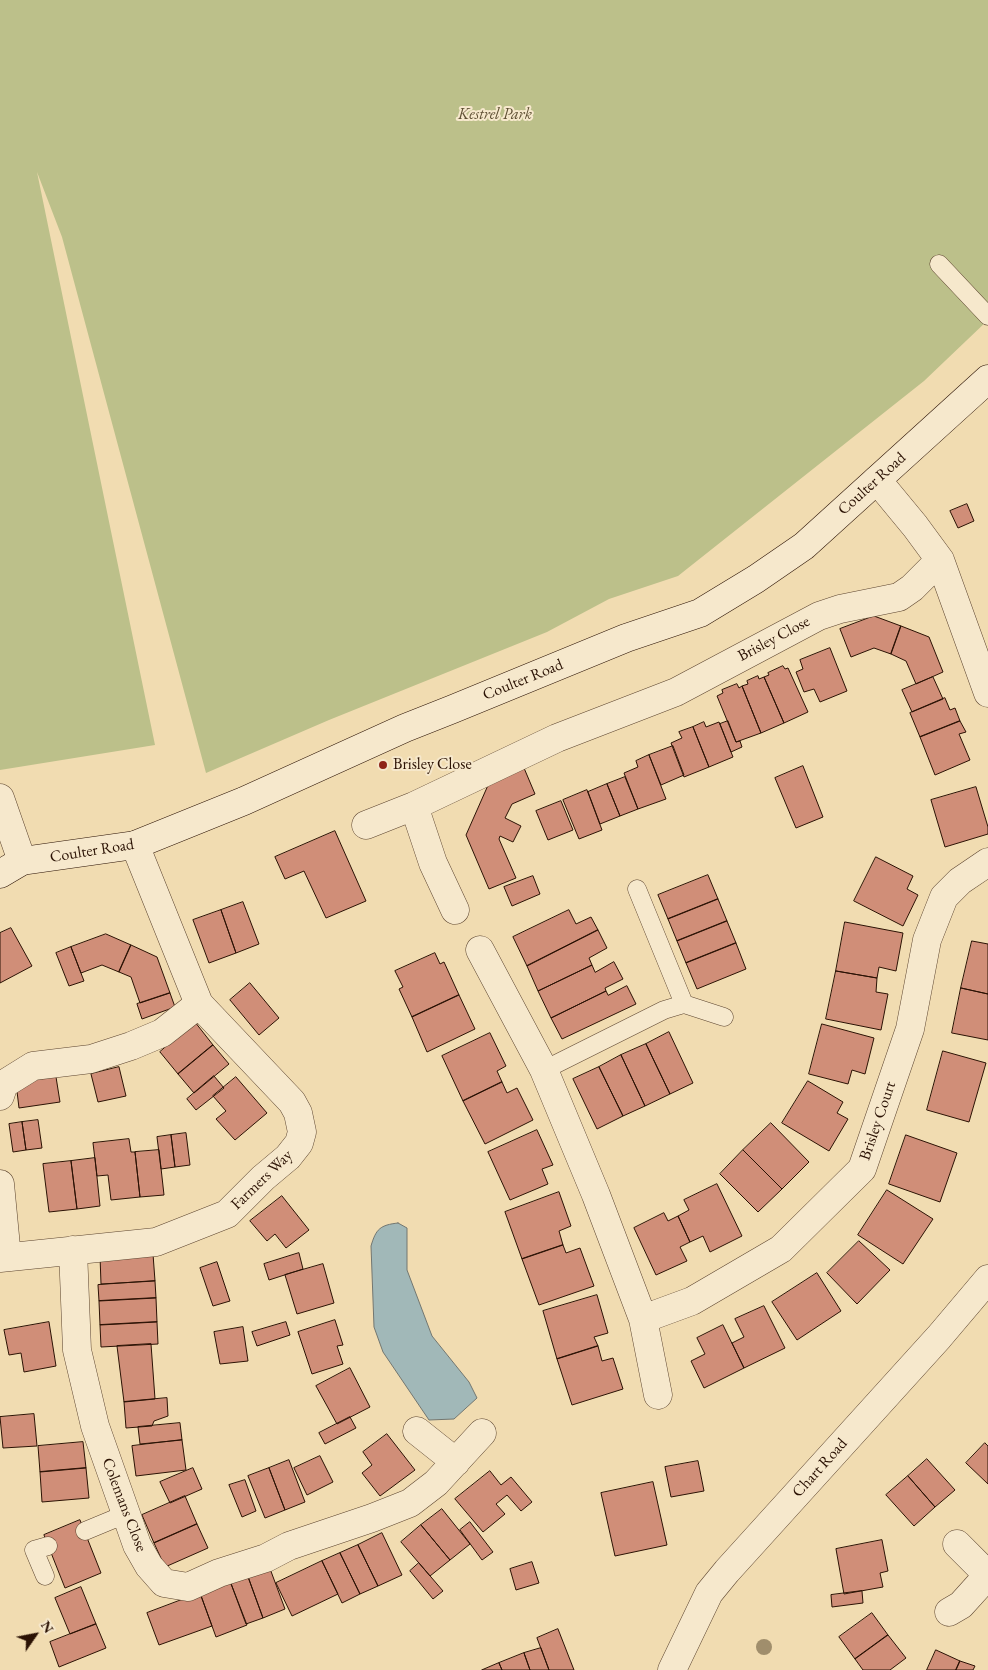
<!DOCTYPE html>
<html>
<head>
<meta charset="utf-8">
<style>
  body { margin:0 }
  #map { position:relative; width:988px; height:1670px; overflow:hidden; background:#f1dcb1; font-family:"EB Garamond",serif }
  canvas { display:block }
  .north { position:absolute; left:10px; top:1610px; width:50px; height:50px; -webkit-text-stroke:4px #f6e8cc; paint-order:stroke; rotate:57deg; font-size:14px; font-weight:700; line-height:20px; text-align:center; color:#2b1204 }
  .north::after { content:''; display:block; margin:auto; width:18px; height:22px; background:#2b1204; clip-path:polygon(50% 0,100% 100%,50% 72%,0 100%) }
</style>
</head>
<body>
<div id="map">
<canvas width="988" height="1670"></canvas>
<div class="north">N</div>
</div>
<script>
const context = document.querySelector('canvas').getContext('2d');
context.lineJoin = 'round';
function fillPath(path, color) {
  context.fillStyle = color;
  context.fill(path, 'evenodd');
}
function trace(path, color, width, dash) {
  context.strokeStyle = color;
  context.lineWidth = width;
  context.lineCap = dash ? 'butt' : 'round';
  context.setLineDash(dash || []);
  context.stroke(path);
}
function drawText(font, color, halo, rows, align = 'center') {
  context.font = font + ' "EB Garamond",serif';
  context.lineWidth = 4;
  context.setLineDash([]);
  context.textBaseline = 'middle';
  context.strokeStyle = halo;
  context.fillStyle = color;
  for (const [text, x, y, turn = 0] of rows) {
    context.save();
    context.translate(x, y);
    context.rotate((+turn || 0) * Math.PI / 180);
    context.textAlign = isNaN(turn) ? turn : align;
    if (halo) context.strokeText(text, 0, 0);
    context.fillText(text, 0, 0);
    context.restore();
  }
}
const green = new Path2D(`
  M0 0H988V320L924 381 678 576 609 599 547 632 329 720 206 773 62 237 37 172 155 745 0 770Z`);
const water = new Path2D(`
  M398 1223 407 1228V1270L432 1336 469 1382 477 1398 454 1419 429 1420 383 1352 374 1327 371 1246C376 1229 380 1225 398 1223Z`);
const building = new Path2D(`
  M967 504 974 521 958 528 950 511Z
  M874 616 901 626 891 654 874 648 851 657 840 629Z
  M901 626 929 637 943 672 916 684 906 661 891 654Z
  M830 648 847 691 820 702 814 689 804 692 796 672 803 669 800 660Z
  M783 666 785 669 788 668 808 712 784 723 764 677 769 675 768 673Z
  M758 676 759 679 764 677 784 723 761 733 742 686 748 684 747 681Z
  M933 677 943 699 912 712 902 690Z
  M737 684 739 688 742 686 761 733 736 742 717 696 723 693 722 690Z
  M945 698 950 710 955 708 960 721 920 737 910 713Z
  M728 721 736 742 740 741 742 747 731 752 720 724Z
  M960 721 966 732 959 734 970 760 935 775 920 737Z
  M704 722 706 727 719 722 733 757 709 767 693 727Z
  M693 727 709 767 684 777 671 743 682 738 679 732Z
  M673 746 684 775 661 785 649 755Z
  M649 755 666 799 638 809 624 773 638 767 636 761Z
  M803 766 823 817 796 828 775 778Z
  M524 768 535 794 512 804 505 818 521 826 513 842 500 836 499 839 516 878 489 889 466 835 489 783Z
  M625 777 638 809 620 816 607 784Z
  M607 784 620 816 600 824 588 792Z
  M976 787 988 827V834L945 847 931 800Z
  M587 790 602 830 579 839 563 800Z
  M561 801 573 830 548 840 536 811Z
  M335 831 366 901 326 918 304 871 285 879 275 857Z
  M876 857 913 876 907 889 918 895 903 926 854 901Z
  M708 875 718 899 668 919 658 895Z
  M533 876 540 894 512 906 504 887Z
  M718 899 727 921 677 941 668 919Z
  M243 902 259 944 236 953 221 910Z
  M221 910 236 953 209 963 193 920Z
  M569 910 576 924 591 917 598 930 527 966 513 937Z
  M727 921 736 943 686 963 677 941Z
  M845 922 903 933 896 971 879 967 877 978 836 971Z
  M11 928 32 966 0 983V933Z
  M598 930 607 948 589 958 592 965 538 991 527 966Z
  M106 934 131 945 119 972 102 965 81 973 71 947Z
  M972 941 988 944V994L961 988Z
  M736 943 746 969 697 989 686 963Z
  M131 945 157 957 170 993 140 1003 131 977 119 972Z
  M71 947 84 981 69 986 56 953Z
  M435 953 440 964 444 962 459 995 412 1017 399 989 403 987 395 971Z
  M614 962 623 979 605 988 606 991 551 1018 538 991 592 965 595 972Z
  M836 971 877 978 876 992 888 994 881 1030 826 1019Z
  M250 983 279 1018 259 1035 230 1000Z
  M627 986 636 1004 562 1039 551 1018 606 991 608 995Z
  M961 988 988 994V1040L952 1033Z
  M170 993 175 1007 142 1019 137 1004Z
  M459 995 475 1029 427 1052 412 1017Z
  M195 1022 213 1045 178 1074 160 1052Z
  M822 1024 874 1038 865 1074 852 1070 848 1084 809 1074Z
  M669 1032 693 1083 670 1094 646 1044Z
  M490 1033 506 1066 497 1071 502 1082 463 1101 442 1056Z
  M646 1044 670 1094 645 1106 621 1055Z
  M213 1045 229 1064 194 1093 178 1074Z
  M943 1051 986 1063 969 1122 927 1110Z
  M621 1055 645 1106 623 1116 599 1067Z
  M119 1067 126 1096 98 1102 91 1074Z
  M599 1067 623 1116 597 1129 573 1079Z
  M214 1076 224 1088 196 1110 187 1099Z
  M56 1077 60 1102 19 1108 16 1083Z
  M236 1077 267 1113 235 1140 216 1119 226 1111 213 1096Z
  M808 1081 843 1102 837 1113 848 1119 829 1151 782 1123Z
  M502 1082 507 1093 517 1088 533 1120 485 1144 463 1101Z
  M38 1120 42 1148 26 1150 22 1122Z
  M22 1122 26 1150 13 1152 9 1124Z
  M771 1123 809 1162 782 1189 743 1150Z
  M537 1130 553 1165 542 1169 548 1184 510 1200 488 1152Z
  M186 1133 190 1165 175 1167 171 1135Z
  M171 1135 175 1167 161 1169 157 1137Z
  M906 1135 957 1153 940 1202 889 1184Z
  M129 1139 131 1152H135L140 1197 111 1200 108 1175 97 1176 93 1143Z
  M159 1150 164 1195 140 1197 135 1152Z
  M743 1150 782 1189 758 1212 720 1174Z
  M95 1158 100 1206 77 1209 71 1161Z
  M71 1161 77 1209 49 1212 43 1164Z
  M717 1184 742 1236 710 1252 703 1236 690 1242 678 1216 689 1210 684 1200Z
  M887 1190 933 1219 903 1264 858 1235Z
  M559 1192 571 1226 559 1231 563 1245 522 1259 505 1212Z
  M282 1196 309 1230 286 1248 275 1234 267 1241 250 1221Z
  M664 1213 668 1221 678 1216 690 1242 680 1247 687 1261 656 1275 634 1228Z
  M859 1241 890 1270 857 1304 827 1273Z
  M563 1245 566 1253 580 1248 594 1286 539 1305 522 1259Z
  M299 1253 303 1269 269 1280 264 1264Z
  M153 1254 155 1281 101 1284 100 1256Z
  M217 1262 230 1301 213 1306 200 1268Z
  M323 1264 334 1303 297 1314 285 1275Z
  M817 1273 841 1311 797 1340 772 1302Z
  M155 1281 156 1298 99 1301 98 1285Z
  M597 1295 608 1333 594 1337 598 1346 557 1359 543 1311Z
  M156 1298 157 1322 100 1325 99 1301Z
  M764 1306 785 1348 744 1368 732 1343 744 1337 735 1319Z
  M335 1320 343 1345 337 1346 343 1364 312 1374 298 1332Z
  M49 1322 56 1366 24 1372 21 1353 9 1355 4 1330Z
  M157 1322 158 1344 101 1347 100 1325Z
  M286 1322 290 1335 257 1346 252 1332Z
  M723 1325 744 1368 704 1388 691 1361 705 1354 697 1338Z
  M243 1327 248 1361 220 1364 214 1332Z
  M151 1344 155 1399 124 1402 117 1346Z
  M598 1346 602 1361 613 1358 623 1389 572 1405 557 1359Z
  M350 1368 370 1407 337 1424 316 1386Z
  M167 1398 168 1416 154 1421 152 1426 126 1428 124 1402Z
  M34 1414 37 1446 3 1448 0 1417Z
  M350 1417 356 1428 325 1444 319 1433Z
  M180 1423 182 1440 140 1444 138 1427Z
  M387 1434 415 1470 380 1496 362 1473 372 1465 363 1452Z
  M182 1440 186 1470 136 1476 132 1446Z
  M83 1442 86 1468 40 1472 38 1446Z
  M985 1443 988 1446V1484L966 1463Z
  M320 1456 333 1482 307 1495 294 1468Z
  M927 1459 955 1490 935 1507 908 1476Z
  M289 1460 305 1502 285 1510 269 1468Z
  M698 1461 704 1491 671 1497 665 1467Z
  M86 1468 89 1498 42 1502 40 1472Z
  M193 1468 202 1489 170 1503 160 1482Z
  M269 1468 285 1510 265 1518 248 1476Z
  M490 1471 501 1485 511 1477 532 1502 521 1511 507 1495 496 1504 505 1514 483 1532 455 1499Z
  M908 1476 935 1507 914 1526 886 1495Z
  M245 1480 256 1511 242 1517 229 1485Z
  M653 1482 667 1545 615 1556 601 1493Z
  M185 1496 197 1524 154 1543 142 1515Z
  M442 1509 470 1544 450 1560 421 1525Z
  M80 1520 101 1573 65 1588 44 1535Z
  M470 1522 493 1552 482 1560 460 1530Z
  M197 1524 208 1548 165 1567 154 1543Z
  M421 1525 450 1560 430 1576 401 1542Z
  M382 1533 402 1575 378 1586 358 1545Z
  M882 1540 888 1571 880 1573 883 1587 844 1594 836 1549Z
  M358 1545 378 1586 360 1594 340 1553Z
  M340 1553 360 1594 342 1603 322 1561Z
  M322 1561 338 1594 292 1616 276 1583Z
  M532 1562 539 1583 516 1590 510 1569Z
  M419 1563 443 1591 433 1599 410 1571Z
  M269 1566 285 1609 263 1618 247 1574Z
  M247 1574 263 1618 246 1624 230 1581Z
  M230 1581 247 1625 216 1637 200 1593Z
  M81 1587 96 1624 70 1634 55 1598Z
  M862 1591 863 1603 832 1607 831 1595Z
  M200 1593 212 1626 159 1645 147 1613Z
  M872 1613 888 1635 855 1659 839 1637Z
  M96 1624 106 1648 59 1667 50 1642Z
  M558 1629 574 1670H549L537 1638Z
  M888 1635 906 1658 890 1670H863L855 1659Z
  M541 1648 549 1670H530L524 1653Z
  M936 1650 960 1661 956 1670H927Z
  M524 1653 530 1670H502L499 1663Z
  M960 1661 975 1666 973 1670H956Z
  M499 1663 502 1670H482Z`);
const lane = new Path2D(`
  M939 264 988 316
  M637 889 684 1004
  M544 1070 664 1010 684 1004 724 1017
  M85 1531 126 1514
  M45 1576 34 1550 48 1546`);
const street = new Path2D(`
  M877 480 915 526 940 560 988 693
  M0 798 22 861
  M366 825 414 806
  M455 910 433 863 414 806 557 738 676 692 819 616 840 609 899 597 912 588 940 560
  M480 950 544 1070 596 1195 643 1319 658 1395
  M0 1096 4 1084 33 1066 91 1059 131 1046 162 1033 199 1004
  M0 1184 7 1257
  M73 1250 77 1350 95 1426 137 1545 149 1566 164 1583 188 1587 219 1573 266 1558 289 1546 372 1518 410 1503 436 1483 482 1433
  M0 1258 156 1242 227 1214 263 1178 288 1157 299 1143 302 1132 298 1113 292 1102 199 1004 135 845
  M643 1319 692 1301 781 1249 862 1169 910 1029 927 940 944 897 960 881 988 862
  M417 1431 456 1462
  M957 1544 988 1575
  M949 1612 961 1605 988 1575
  M672 1670 709 1593 727 1571 939 1337 988 1279`);
const secondary = new Path2D(`
  M0 874 22 861 135 845 244 801 405 728 453 709 626 638 700 613 756 579 804 546 988 379`);
const trees = [
  [764,1647]
];
const markers = [
  [383,765,5,"#8f2418"]
];
const parkNames = [
  ["Kestrel Park",495,115]
];
const streetNames = [
  ["Coulter Road",872,484,-42],
  ["Brisley Close",774,639,-28],
  ["Coulter Road",523,680,-22],
  ["Coulter Road",92,851,-9],
  ["Brisley Court",878,1121,-71],
  ["Farmers Way",262,1180,-44],
  ["Chart Road",820,1468,-48],
  ["Colemans Close",124,1505,69]
];
const poiNames = [
  ["Brisley Close",393,765]
];
fillPath(green, '#bcc08a');
fillPath(water, '#a1b8b8');
trace(water, '#727670', 1);
fillPath(building, '#d08e78');
trace(building, '#2b1204', 1);
trace(lane, '#5c442f', 19);
trace(street, '#5c442f', 29);
trace(secondary, '#2b1204', 29);
trace(lane, '#f6e8cc', 18);
trace(street, '#f6e8cc', 28);
trace(secondary, '#f6e8cc', 28);
context.fillStyle = '#a08e6c';
for (const [x, y] of trees) {
  context.beginPath();
  context.arc(x, y, 8, 0, 2 * Math.PI);
  context.fill();
}
for (const [x, y, r, color] of markers) {
  const dot = new Path2D();
  dot.arc(x, y, r, 0, 2 * Math.PI);
  context.fillStyle = color;
  context.fill(dot);
  trace(dot, '#f6e8cc', 2);
}
drawText('italic 16px', '#5e4f33', '#f6e8cc', parkNames);
drawText('16px', '#2b1204', '#f6e8cc', streetNames);
drawText('16px', '#2b1204', '#f6e8cc', poiNames, 'left');
</script>
</body>
</html>
